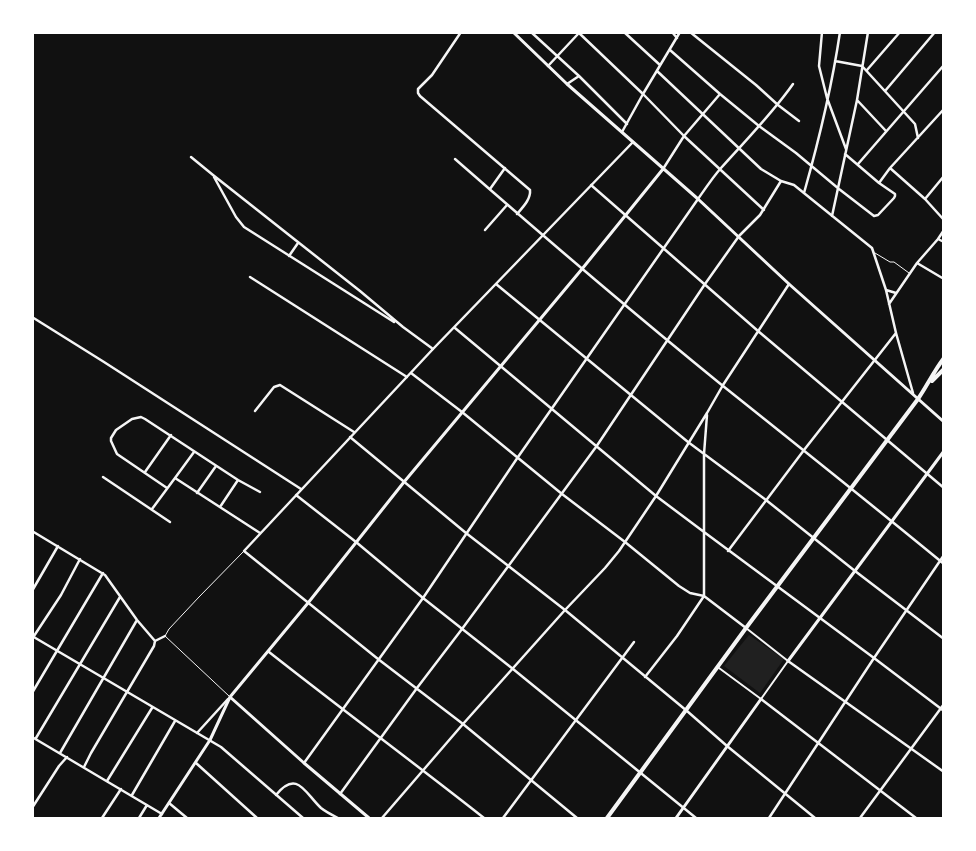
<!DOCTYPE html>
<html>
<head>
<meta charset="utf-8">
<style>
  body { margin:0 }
  #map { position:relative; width:976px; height:851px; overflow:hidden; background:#111; font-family:"DejaVu Sans",sans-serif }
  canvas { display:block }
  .frame { position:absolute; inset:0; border:34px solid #fff; pointer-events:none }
</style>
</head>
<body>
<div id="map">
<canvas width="976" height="851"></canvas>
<div class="frame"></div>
</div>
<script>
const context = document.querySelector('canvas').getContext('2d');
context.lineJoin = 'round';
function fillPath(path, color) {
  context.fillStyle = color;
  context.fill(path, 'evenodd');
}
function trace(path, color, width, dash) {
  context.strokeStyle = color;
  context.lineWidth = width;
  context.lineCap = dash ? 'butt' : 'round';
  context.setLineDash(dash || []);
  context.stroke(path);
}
const green = new Path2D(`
  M749 635 784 659 760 693 724 666Z`);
const service = new Path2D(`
  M875 253 890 262H894L909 273
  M229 696 165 636 169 629 199 597 244 551`);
const pedestrian = new Path2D(`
  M719 668 761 699 788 661 746 628`);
const minor = new Path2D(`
  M461 32 432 75 418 89V93L420 96 530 190C531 199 523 207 517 214
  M531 32 579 76 627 124
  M578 32 643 94 684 136 764 210
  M624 32 660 65
  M672 32 677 38
  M690 32 756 85 778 105 799 121
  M822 32 819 66 827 98 846 149
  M943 32 944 33
  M670 50 720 94 759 126 796 153 839 189 874 216 878 215 894 198 895 196V194L879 183 845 154
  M835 61 862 66 915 124 918 138
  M548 66 578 34
  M867 70 900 32
  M657 71 761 169 781 181 794 185 872 248 886 290 896 333 913 393
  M567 84 579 76
  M885 91 935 32
  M857 100 886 131
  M622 132 643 94 680 32
  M191 157 213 175 360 291 403 327 433 349
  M455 159C543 236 632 312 723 386 797 445 871 504 944 564
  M858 164 944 65
  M890 168 925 199 944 220
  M663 169 684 136 720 94
  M214 177 236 217 244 227 394 322
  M879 183 890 168 944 109
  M591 185 758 331 944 488
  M490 189 505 168
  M804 193C819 140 832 86 840 32
  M925 199 944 176
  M832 216 857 100 868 32
  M485 230 507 205
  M938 239 944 242
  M289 256 298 243
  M917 263 944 279
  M250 277 407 377
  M496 284 688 442 766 500 855 571 944 639
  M886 290 896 293
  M889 304 917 263 938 239 944 230
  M32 317 104 362 301 489
  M455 328 656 496 704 532 874 658 944 711
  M411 373 462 412 562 494 625 542 679 586 690 593 704 596 746 628
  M255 411 274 387 280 385 354 432
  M350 437 466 533 565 610 687 711 727 746 815 818
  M145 472 171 435
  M103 477 170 522
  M175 478 260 533
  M167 488 117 454 111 441V438L116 430 132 419 141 417 145 419 238 480 260 492
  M197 493 216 466
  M296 495 356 542 423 598 513 669 696 818
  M220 507 238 480
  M152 509 175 478 194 452
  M32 531 105 575 137 620 155 641
  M728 551 804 450 896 333
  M32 591 58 546
  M704 596V454L707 415
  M32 636 221 747 303 818
  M32 639 61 595 80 559
  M155 641 165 636
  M269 652C340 708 413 762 484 818
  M788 661 944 772
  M645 677 677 636 704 596
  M32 693 103 573
  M761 699 916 818
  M197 733 228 699
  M32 737 162 814
  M36 738 120 597
  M60 753 137 620
  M196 763 257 818
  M304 763 423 598 518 457 698 199C705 189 713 177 721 168 746 140 772 114 793 84
  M84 767 91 753 154 646 155 641
  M107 781 152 708
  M340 794 417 688 462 629 596 447 705 284 739 236 760 215 781 181
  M132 795 175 721
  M276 795C297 769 305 793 321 808 326 812 332 815 338 818
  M169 803 187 818
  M32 808 59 766 67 757
  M102 818 121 789
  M139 818 147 805
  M382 818 463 724 565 610 605 568 619 551 656 496 707 413 723 385 789 284
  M503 818 634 642
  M577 818 463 724 378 659 244 551 433 349 633 142
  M769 818 874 658 944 555
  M860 818 944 704`);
const tertiary = new Path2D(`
  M513 32 567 84 698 199 789 284 944 422
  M788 661 944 451
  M230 697 304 763 369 818
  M159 818 210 740 230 697 308 603 404 482 582 269 663 169
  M676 818 761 699`);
const primary = new Path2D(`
  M932 381 944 369
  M607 818 746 628 918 399C927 386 934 371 944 358`);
fillPath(green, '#202020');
trace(service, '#f5f5f5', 1);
trace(pedestrian, '#f5f5f5', 2);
trace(minor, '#f5f5f5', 2.5);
trace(tertiary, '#f5f5f5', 3);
trace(primary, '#f5f5f5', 4);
</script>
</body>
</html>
